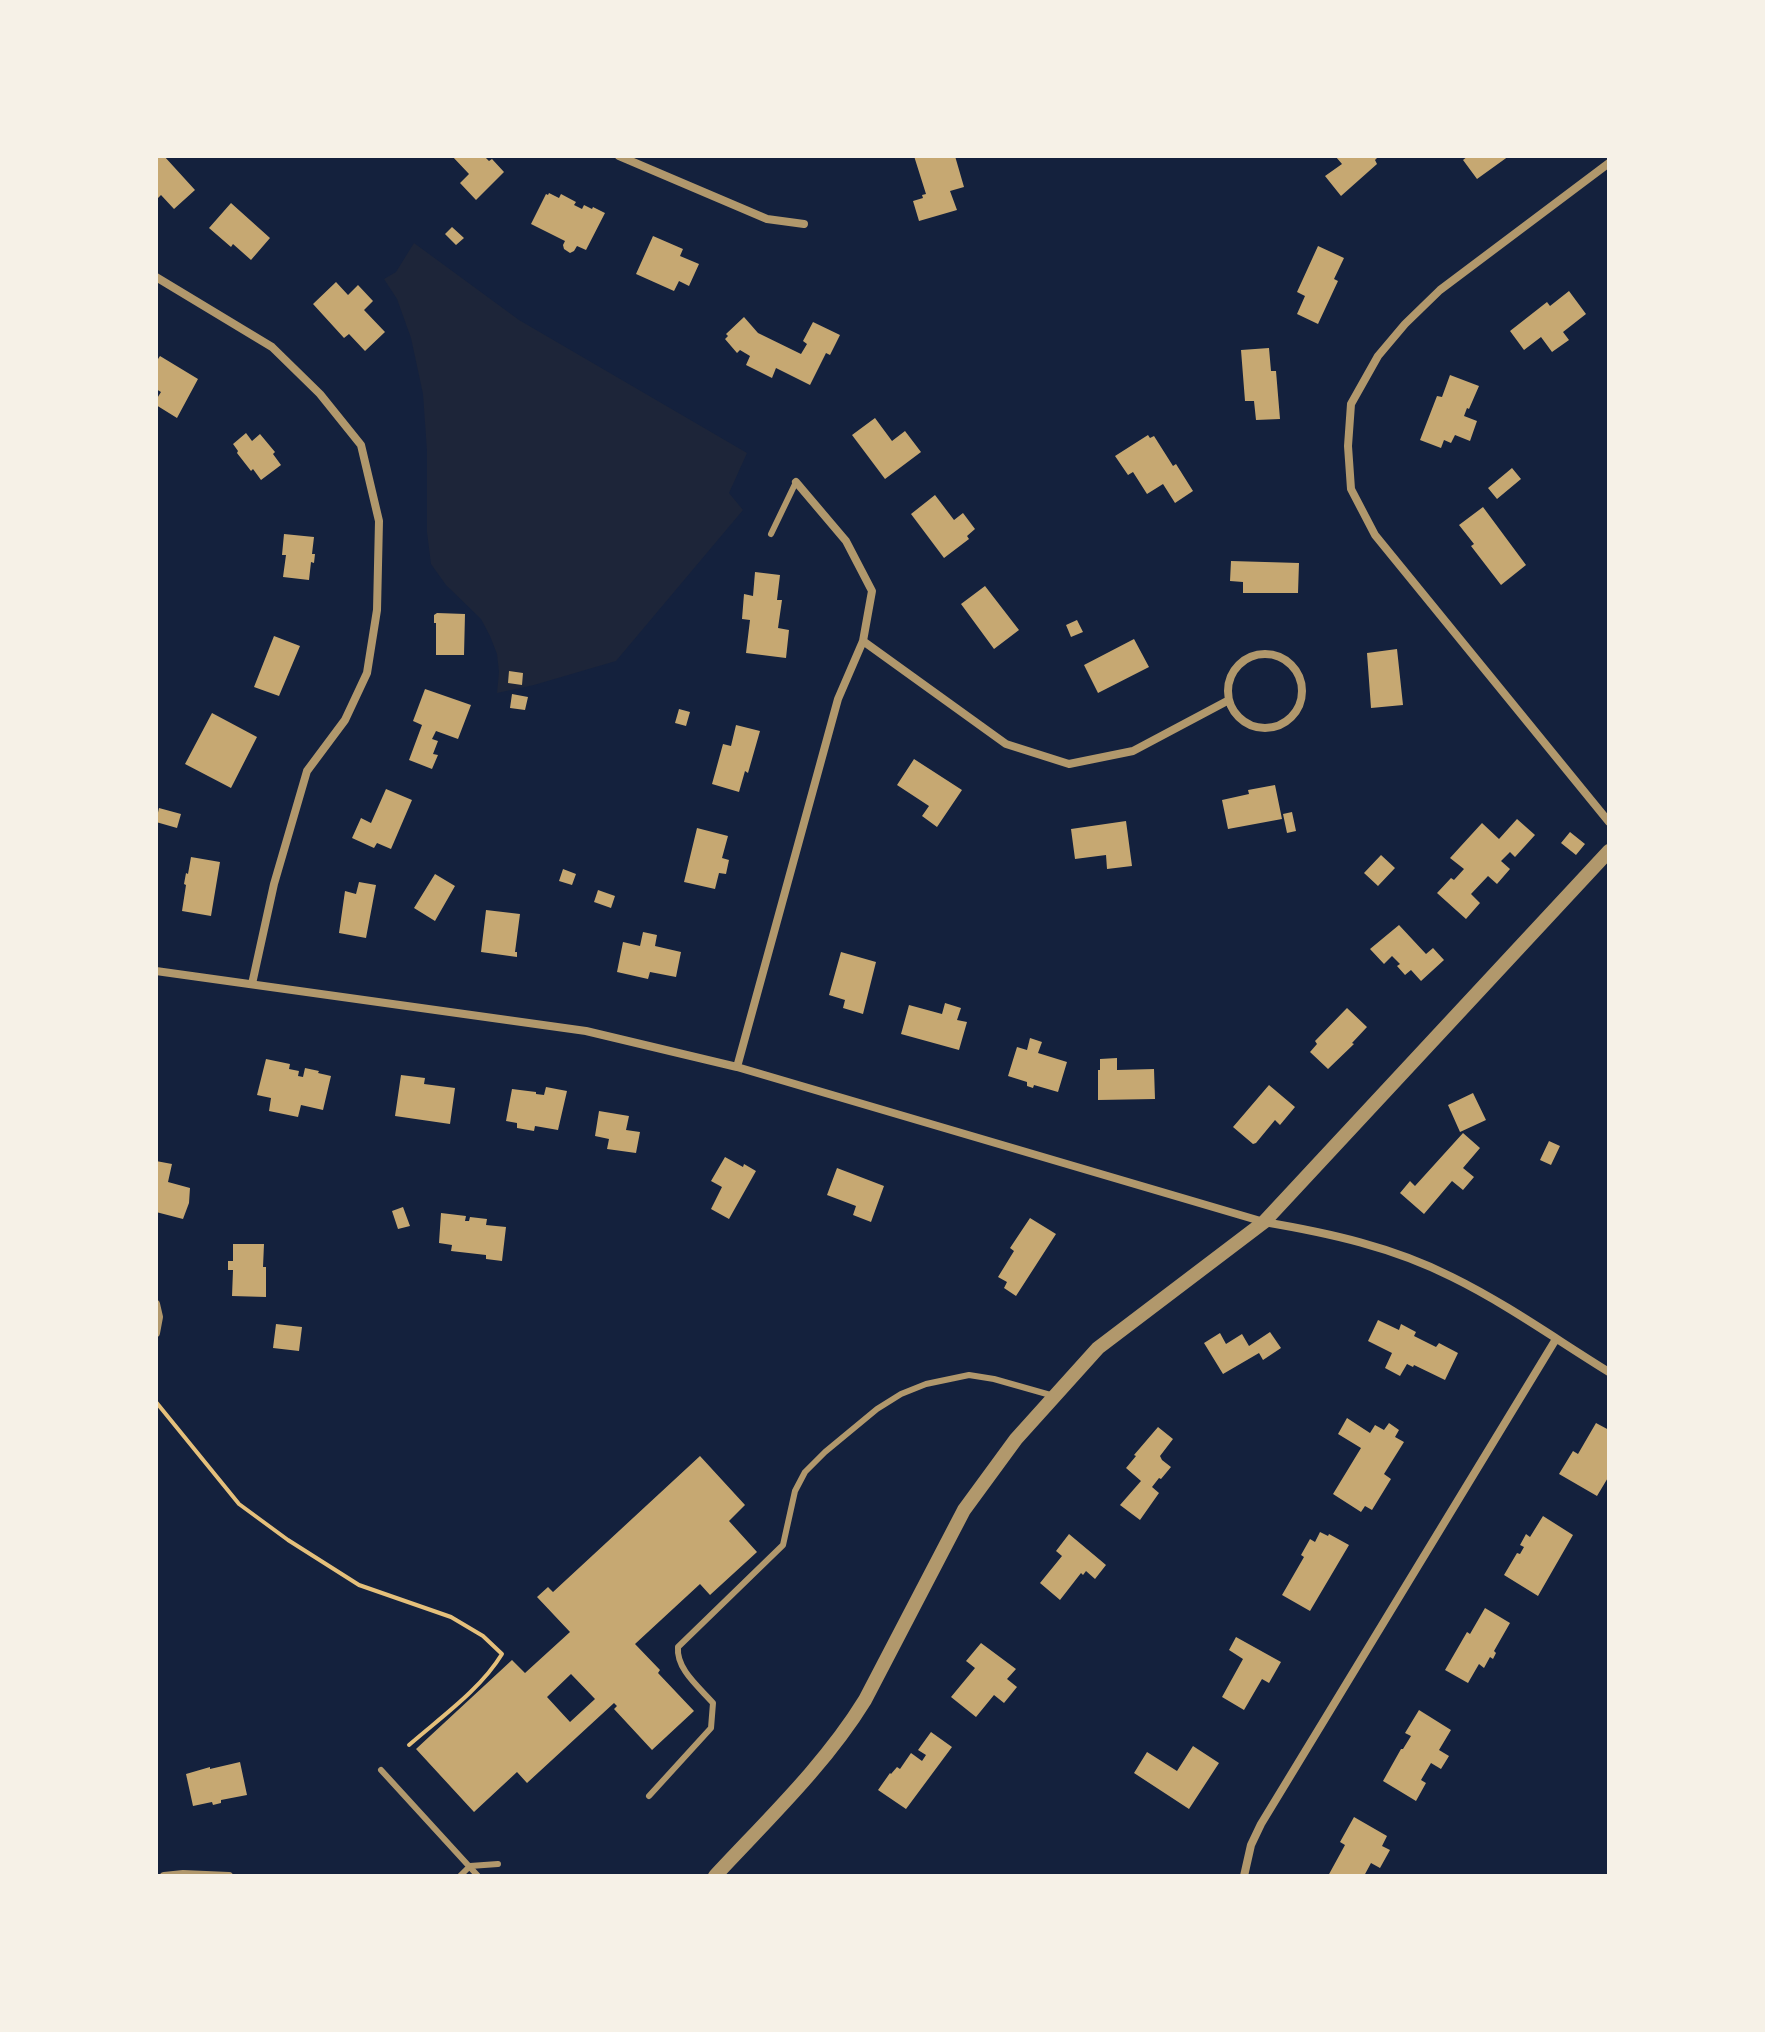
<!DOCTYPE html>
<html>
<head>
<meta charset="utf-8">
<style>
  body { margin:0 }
  #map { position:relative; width:1765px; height:2032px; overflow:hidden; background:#14213d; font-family:"Space Grotesk",sans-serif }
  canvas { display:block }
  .frame { position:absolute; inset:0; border:158px solid #f6f1e7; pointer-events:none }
</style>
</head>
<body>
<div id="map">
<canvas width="1765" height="2032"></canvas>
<div class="frame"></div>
</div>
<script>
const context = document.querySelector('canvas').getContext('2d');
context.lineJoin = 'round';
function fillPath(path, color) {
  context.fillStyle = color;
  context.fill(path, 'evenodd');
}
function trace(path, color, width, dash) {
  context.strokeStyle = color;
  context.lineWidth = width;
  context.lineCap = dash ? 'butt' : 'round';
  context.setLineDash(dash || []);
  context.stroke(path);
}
const green = new Path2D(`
  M414 243 519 320 747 453 729 493 743 510 616 661 534 685 497 693 499 672 497 654 490 636 481 619 446 585 431 564 427 532V451L423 394 411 338 397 299 384 279 396 272Z`);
const building = new Path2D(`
  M156 156H164L195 190 174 209 161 195 158 198 156 196Z
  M452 156H484L489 161 492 159 504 172 476 200 460 183 469 174Z
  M914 156H955L964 187 950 191 957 210 919 221 913 201 923 198 922 195 926 194Z
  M1338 156H1379L1375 160 1377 164 1341 196 1325 176 1342 164 1336 157Z
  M1468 156H1509L1477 179 1463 160Z
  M549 193 559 198 561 194 576 202 574 205 582 209 584 205 592 209 593 207 605 213 586 250 577 246 574 251 570 253 564 249 563 245 565 241 531 224 546 194 548 195Z
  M231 203 270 238 251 260 233 244 231 247 209 228Z
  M452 227 464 238 456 245 445 234Z
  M653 236 683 249 680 256 699 264 689 286 679 281 674 291 636 274Z
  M1318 246 1344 258 1334 279 1338 281 1318 324 1297 314 1305 296 1297 292Z
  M336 282 348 295 358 285 373 301 364 310 385 332 365 351 349 334 344 338 313 304Z
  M1569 291 1586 314 1563 332 1569 340 1552 352 1541 337 1524 350 1510 331 1547 302 1550 306Z
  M744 317 758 333 801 354 807 344 803 341 813 322 840 335 830 355 826 353 810 385 776 368 772 378 746 365 750 356 740 350 737 353 725 339 728 336 726 334Z
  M1269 348 1271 371H1276L1280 419 1256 420 1254 401H1245L1241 350Z
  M160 356 198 379 177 418 156 405V400L161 392 156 389V362Z
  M1450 375 1479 386 1469 409 1467 408 1464 416 1477 421 1470 441 1455 435 1451 443 1444 440 1441 448 1420 440 1437 396 1442 397Z
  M875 418 892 441 905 431 921 452 885 479 852 435Z
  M246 433 252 441 260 434 275 452 273 454 281 465 261 480 253 469 251 471 237 453 238 451 233 444Z
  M1148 435 1150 438 1154 436 1173 466 1176 464 1193 491 1175 503 1163 484 1147 494 1133 472 1128 475 1115 456Z
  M1512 468 1521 479 1497 499 1488 488Z
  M935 495 954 520 963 513 975 529 967 536 969 539 944 558 911 514Z
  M1483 507 1526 565 1501 585 1471 546 1474 544 1459 525Z
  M284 534 314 537 312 554H315L314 563 311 562 309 580 283 577 286 555H282Z
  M1231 561 1299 563 1298 593H1243V582L1230 581Z
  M755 572 780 575 777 600H782L778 628 789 630 786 658 746 653 750 620 742 619 744 594 753 596Z
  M985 586 1019 630 994 649 961 604Z
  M437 613 465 614 464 655H436V623H434V615Z
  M1077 620 1083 632 1071 637 1066 625Z
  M274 636 300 646 279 696 254 687Z
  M1134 639 1149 667 1098 693 1084 665Z
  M1397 649 1403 705 1371 708 1367 653Z
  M509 671 523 673 522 685 508 683Z
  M425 689 471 705 458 739 436 731 432 739 438 741 433 754 438 755 432 769 409 760 422 725 413 721Z
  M512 694 528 697 525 710 510 708Z
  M679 709 690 712 686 726 675 723Z
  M212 713 257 737 231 788 185 764Z
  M736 725 760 731 748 773 745 771 739 792 712 784 723 744 731 746Z
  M914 759 962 790 937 827 922 816 929 806 897 785Z
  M1275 785 1282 819 1228 829 1222 800 1249 794 1248 790Z
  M386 789 412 800 391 849 377 843 374 848 352 838 361 818 371 823Z
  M159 808 181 814 177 828 156 822Z
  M1292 812 1296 831 1287 833 1283 814Z
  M1517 819 1535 835 1515 857 1510 852 1501 861 1510 869 1497 884 1488 876 1471 894 1480 903 1466 919 1437 893 1451 878 1454 880 1464 869 1450 858 1482 823 1499 839Z
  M1126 821 1132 866 1107 869 1106 855 1075 859 1071 829Z
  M697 828 728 836 722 858 729 860 726 874 719 873 715 889 684 882Z
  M1570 832 1585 844 1576 855 1561 843Z
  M1381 855 1395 868 1378 886 1364 873Z
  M191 857 220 862 211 916 182 911 186 885 184 884 186 873 188 874Z
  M563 869 576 874 572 885 559 881Z
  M435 874 455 886 435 921 414 908Z
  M359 882 376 885 366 938 339 933 345 891 356 894Z
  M598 890 615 896 611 908 594 902Z
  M486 910 520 914 515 952H517V957L481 952Z
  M1399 925 1426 954 1433 948 1444 960 1421 981 1411 970 1405 975 1397 966 1400 964 1392 956 1384 964 1370 949Z
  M643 932 657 935 655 946 681 952 676 977 650 972 648 979 617 972 623 942 640 946Z
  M841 952 876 962 863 1014 843 1008 845 1000 829 995Z
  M945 1003 961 1008 957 1020 967 1022 959 1050 901 1034 909 1005 942 1014Z
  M1347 1008 1367 1027 1352 1043 1354 1044 1328 1069 1310 1052 1317 1044 1315 1041Z
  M1030 1038 1042 1042 1038 1053 1067 1062 1058 1092 1034 1085 1033 1088 1027 1086V1082L1008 1076 1017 1047 1027 1050Z
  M1117 1058V1070L1154 1069 1155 1099 1098 1100V1070H1100V1059Z
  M266 1059 290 1064 289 1069 299 1071 298 1076 303 1077 305 1068 319 1071 318 1073 331 1076 323 1110 301 1105 298 1117 269 1111 271 1098 257 1095Z
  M401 1075 425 1078 424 1084 455 1088 450 1124 395 1116Z
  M1269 1085 1295 1107 1280 1125 1275 1120 1256 1143 1253 1144 1233 1127Z
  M546 1087 567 1091 558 1130 535 1126 534 1131 517 1128V1123L506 1121 512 1089 536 1092V1094L544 1095Z
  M1473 1093 1486 1120 1460 1132 1448 1105Z
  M599 1111 629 1116 626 1130 640 1132 636 1153 607 1149 609 1139 595 1136Z
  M1463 1133 1480 1148 1463 1168 1474 1177 1463 1190 1452 1181 1424 1214 1400 1193 1410 1181 1415 1186Z
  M1549 1141 1560 1146 1551 1165 1540 1160Z
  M725 1157 743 1167 744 1164 756 1171 729 1219 711 1209 722 1187 711 1181Z
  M156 1161 172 1164 168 1182 190 1188 189 1203 183 1219 156 1212Z
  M837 1168 884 1186 871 1222 853 1215 856 1206 827 1195Z
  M403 1207 410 1226 398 1229 392 1211Z
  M441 1213 466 1216 465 1221H469L470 1217 487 1219 486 1225 506 1227 502 1261 486 1259V1255L451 1251 452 1245 439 1243Z
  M1030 1218 1056 1234 1016 1296 1004 1288 1007 1282 998 1277 1014 1251 1010 1248Z
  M233 1244H264L263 1267H266V1297L232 1296 233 1270H228V1261H233Z
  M1378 1320 1399 1330 1401 1324 1416 1332 1414 1336 1436 1347 1439 1343 1458 1353 1445 1380 1414 1365 1413 1367 1407 1364 1400 1376 1385 1368 1392 1353 1368 1341Z
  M276 1324 302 1327 299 1351 273 1348Z
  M1270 1332 1281 1348 1263 1360 1259 1353 1223 1374 1204 1343 1220 1333 1226 1344 1242 1334 1249 1346Z
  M1347 1418 1370 1433 1375 1425 1384 1430 1389 1423 1399 1430 1395 1437 1404 1442 1384 1474 1391 1479 1372 1510 1365 1506 1361 1512 1333 1494 1361 1448 1338 1434Z
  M1596 1423 1609 1430V1476L1597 1496 1559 1474 1573 1451 1578 1454Z
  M1158 1427 1173 1439 1160 1456 1162 1460 1171 1467 1161 1479 1159 1478 1152 1487 1159 1493 1140 1520 1120 1505 1141 1481 1126 1468 1136 1456 1134 1455Z
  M700 1456 745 1505 729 1521 757 1552 710 1595 700 1584 635 1644 660 1670 658 1673 694 1711 652 1750 614 1709 617 1706 614 1703 527 1783 517 1772 474 1812 416 1749 512 1660 525 1673 570 1632 537 1597 548 1587 553 1592ZM571 1674 595 1699 570 1722 547 1697Z
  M1543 1516 1573 1535 1538 1596 1504 1575 1517 1553 1520 1554 1524 1547 1520 1545 1526 1534 1530 1537Z
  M1320 1532 1328 1536 1329 1534 1349 1545 1310 1611 1282 1595 1304 1557 1301 1555 1310 1539 1315 1542Z
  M1069 1534 1106 1565 1095 1579 1086 1571 1083 1575 1081 1573 1060 1600 1040 1583 1062 1556 1056 1551Z
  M1485 1608 1510 1623 1494 1651 1496 1653 1493 1659 1490 1657 1484 1668 1479 1664 1468 1683 1445 1670 1467 1632 1470 1634Z
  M1236 1637 1281 1662 1269 1683 1262 1679 1244 1710 1222 1697 1243 1659 1229 1650Z
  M981 1643 1016 1669 1007 1679 1017 1687 1004 1703 994 1695 976 1717 951 1697 975 1668 966 1661Z
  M1419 1710 1451 1730 1439 1750 1449 1756 1441 1769 1431 1763 1421 1780 1426 1783 1416 1801 1383 1781 1401 1749H1403L1411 1736 1405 1733Z
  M931 1732 952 1747 906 1809 878 1790 890 1773 891 1774 897 1767 900 1769 911 1753 922 1761 926 1755 918 1750Z
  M1193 1746 1219 1763 1189 1809 1134 1773 1147 1752 1177 1771Z
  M240 1762 247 1795 221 1800V1803L213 1805 212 1802 193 1806 186 1774 210 1767V1769Z
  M1354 1817 1387 1836 1382 1846 1390 1850 1380 1868 1371 1863 1364 1876H1328L1345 1845 1340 1842Z`);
const path = new Path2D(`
  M156 1402 239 1504 288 1540 359 1585 451 1617 483 1636 502 1654C480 1690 441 1717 409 1745`);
const service = new Path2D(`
  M771 534 796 482
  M381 1770 478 1876
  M649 1796 711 1728 713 1703C699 1687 676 1669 678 1647L783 1545 795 1491 805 1472 825 1452 877 1409 901 1394 926 1384 969 1375 994 1379 1054 1396
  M460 1876 470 1866 498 1864`);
const minor = new Path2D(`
  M619 156 767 219 804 224
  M1609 163 1440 290 1405 324 1378 356 1351 404 1348 446 1351 489 1375 535 1609 822
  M156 277 272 347 320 394 361 445 379 521 377 610 367 673 345 720 307 771 274 884 252 984
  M863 641 1006 744 1069 764 1133 751 1229 700
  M1228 691a37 37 0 1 1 74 0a37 37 0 1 1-74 0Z
  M156 971 586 1031 737 1067 1264 1222C1329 1233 1393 1247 1452 1277 1507 1304 1557 1340 1609 1372
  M737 1067 838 699 863 641 872 591 846 541 796 482
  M156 1304 159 1317 156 1333
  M164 1876 183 1874 229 1876
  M1244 1876 1251 1845 1261 1824 1556 1339`);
const tertiary = new Path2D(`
  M715 1876C767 1820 825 1765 865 1700L964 1510 1016 1439 1098 1348 1264 1222 1609 851`);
fillPath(green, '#1d2539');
fillPath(building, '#c6a872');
trace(path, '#e5c07b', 4);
trace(service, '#b1986c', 6);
trace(minor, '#b1986c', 8);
trace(tertiary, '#b1986c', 14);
</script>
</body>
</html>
